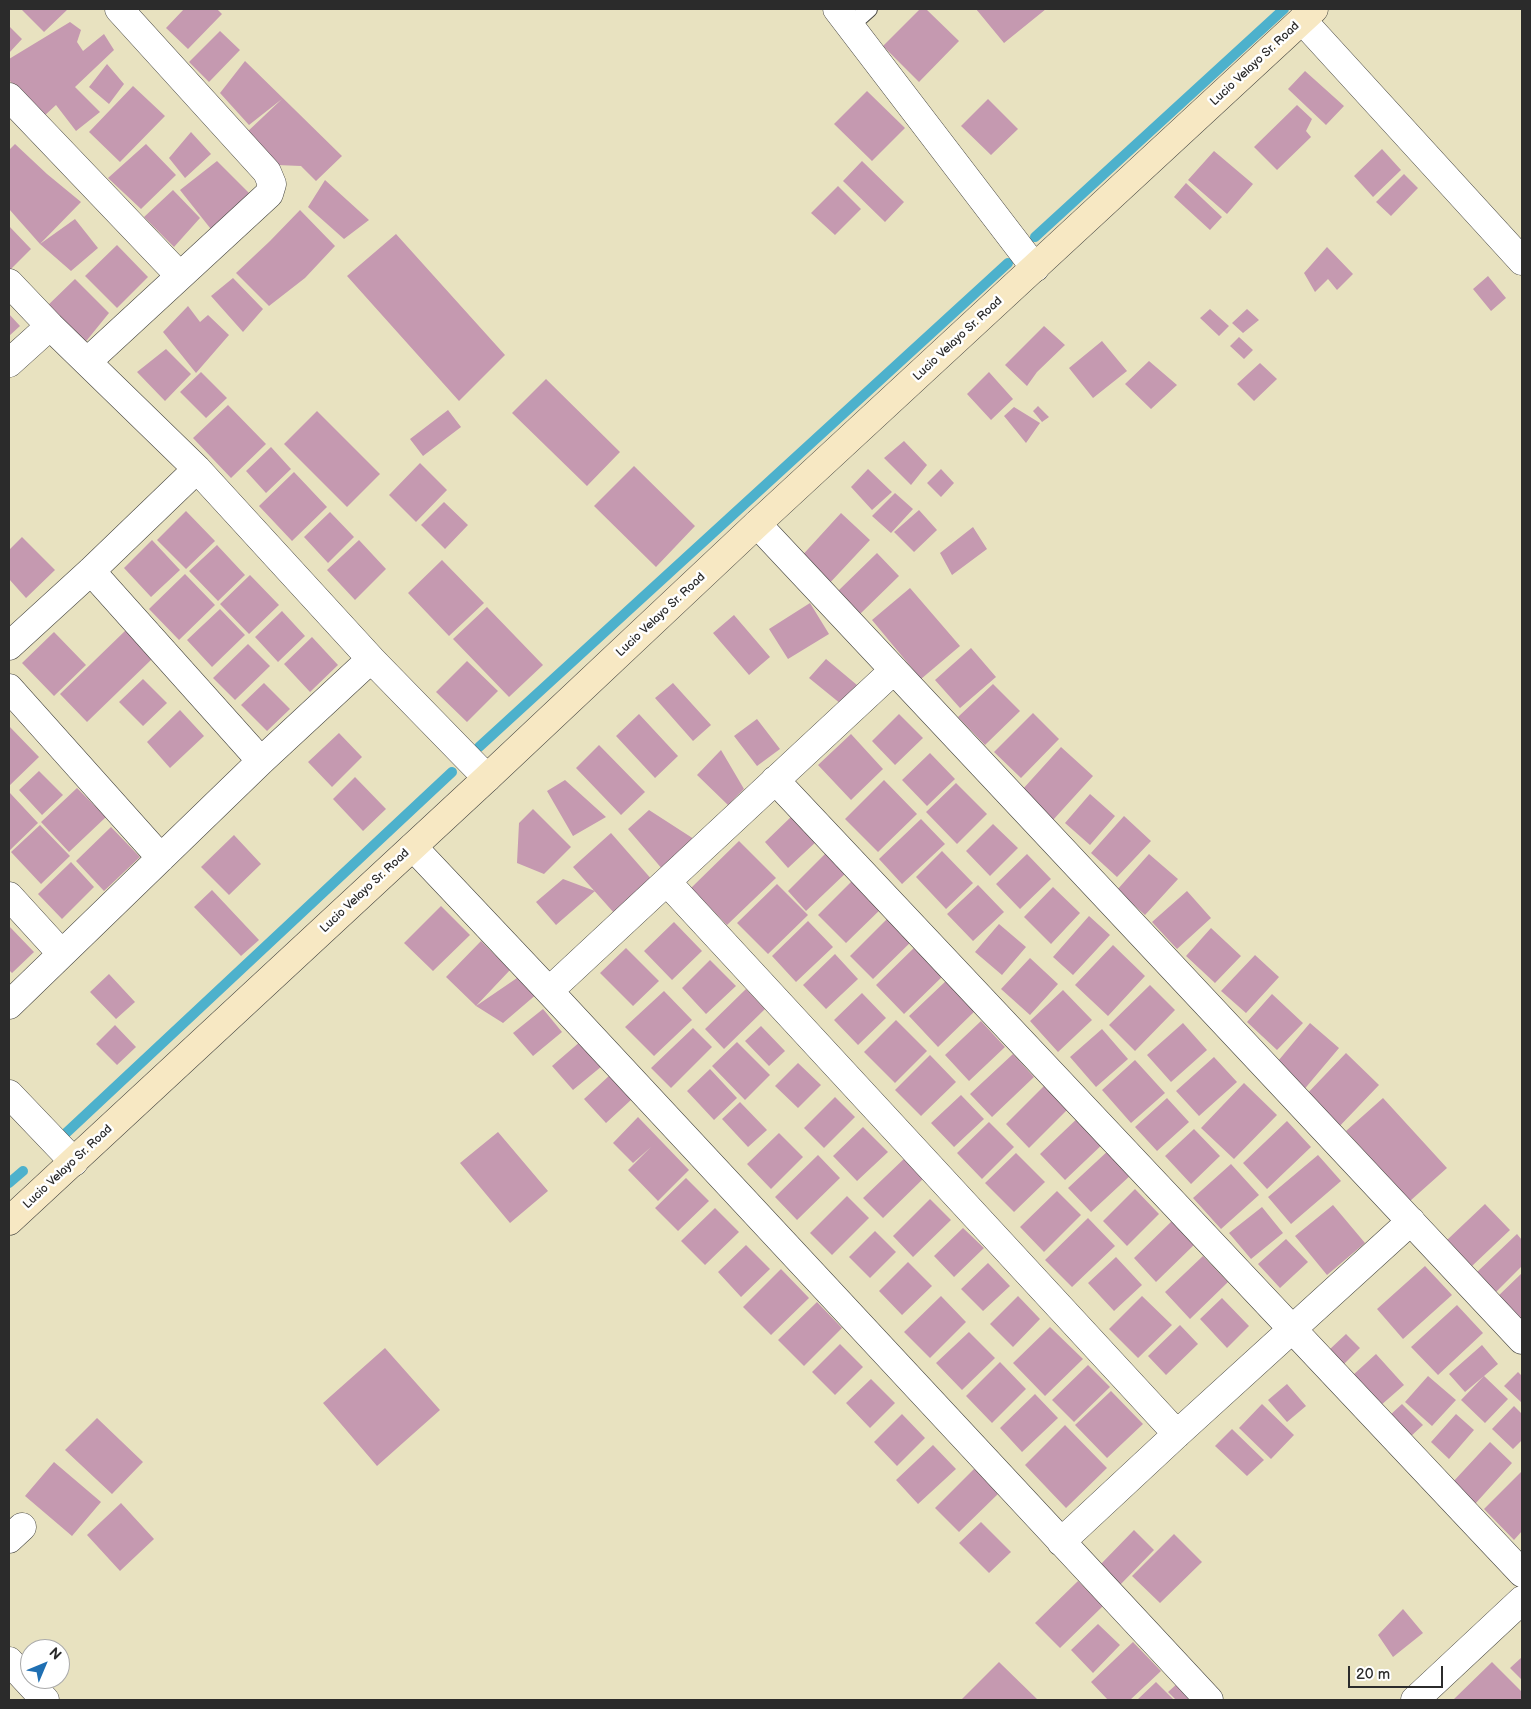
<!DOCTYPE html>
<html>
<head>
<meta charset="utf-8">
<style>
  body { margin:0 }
  #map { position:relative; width:1531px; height:1709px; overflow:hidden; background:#e8e2c0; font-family:"Balsamiq Sans",sans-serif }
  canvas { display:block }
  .frame { position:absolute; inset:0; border:10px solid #2b2b2b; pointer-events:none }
  .north { position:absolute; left:20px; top:1639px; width:50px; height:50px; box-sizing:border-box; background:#fff; border:1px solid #aaa; border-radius:50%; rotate:45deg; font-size:14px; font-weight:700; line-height:20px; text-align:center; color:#2b2b2b }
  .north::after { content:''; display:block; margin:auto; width:18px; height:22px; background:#1f6fb2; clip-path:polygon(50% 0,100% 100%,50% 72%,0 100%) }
  .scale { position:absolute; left:1348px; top:1666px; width:95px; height:22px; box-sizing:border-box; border:2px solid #2b2b2b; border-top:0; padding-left:6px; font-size:15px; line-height:18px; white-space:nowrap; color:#2b2b2b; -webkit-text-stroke:4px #fff; paint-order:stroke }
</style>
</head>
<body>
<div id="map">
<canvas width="1531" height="1709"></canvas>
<div class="frame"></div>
<div class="north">N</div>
<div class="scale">20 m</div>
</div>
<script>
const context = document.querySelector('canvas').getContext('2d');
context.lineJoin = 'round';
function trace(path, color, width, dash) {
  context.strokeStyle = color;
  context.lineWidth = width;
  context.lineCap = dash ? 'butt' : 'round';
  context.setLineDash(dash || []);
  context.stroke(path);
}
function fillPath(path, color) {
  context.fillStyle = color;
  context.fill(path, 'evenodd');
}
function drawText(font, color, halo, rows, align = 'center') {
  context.font = font + ' "Balsamiq Sans",sans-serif';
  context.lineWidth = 5;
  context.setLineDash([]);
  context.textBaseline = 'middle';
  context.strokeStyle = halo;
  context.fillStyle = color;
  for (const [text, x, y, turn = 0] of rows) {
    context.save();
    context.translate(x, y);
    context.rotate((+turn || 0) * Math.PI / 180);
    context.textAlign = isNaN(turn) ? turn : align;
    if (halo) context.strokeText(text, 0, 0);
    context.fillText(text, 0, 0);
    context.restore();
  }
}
const stream = new Path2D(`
  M1035 237 1284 9
  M479 747 1008 263
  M65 1134 452 772
  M9 1183 23 1171`);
const building = new Path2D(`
  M21 9H68L44 32Z
  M184 9H217L222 14 188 49 166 28Z
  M920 9H926L959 41 919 82 883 46Z
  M976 9H1046L1004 43Z
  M70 22 81 30 77 42 83 51 104 34 114 50 75 87 100 112 76 131 56 105 43 117 9 80V59Z
  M9 26 22 39 9 53Z
  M220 31 240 50 209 82 189 62Z
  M245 61 342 156 316 181 301 166 277 165 246 133 282 99 249 125 220 93Z
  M107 64 124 84 109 104 89 87Z
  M1305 71 1344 106 1326 125 1288 89Z
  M133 86 165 116 120 162 89 132Z
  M867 91 905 128 872 161 834 124Z
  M988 99 1018 129 991 155 961 126Z
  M1297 105 1312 119 1306 131 1311 137 1277 170 1254 147Z
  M191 132 211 154 185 178 169 158Z
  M15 144 47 174 81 202 40 244 75 219 98 248 71 271 40 244 9 209V150Z
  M146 144 176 175 141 209 108 178Z
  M1382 149 1401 170 1373 197 1354 176Z
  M1214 151 1253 184 1227 214 1188 180Z
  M217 161 254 198 214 233 180 190Z
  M862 161 904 202 885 222 843 181Z
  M1404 174 1418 188 1391 216 1376 202Z
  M325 180 369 220 344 239 308 207Z
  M1186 183 1222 217 1210 230 1174 197Z
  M838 186 861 209 835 235 811 213Z
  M173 190 200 218 174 247 144 217Z
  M300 210 335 246 305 278 269 306 236 273 270 241Z
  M9 226 31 249 9 271Z
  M396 234 505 355 459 401 347 276Z
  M117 245 148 277 117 308 85 276Z
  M1327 247 1353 274 1337 290 1328 279 1315 292 1304 273Z
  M1488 276 1506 298 1491 311 1473 289Z
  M233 278 263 309 243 332 211 296Z
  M75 279 109 313 83 345 44 309Z
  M188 306 200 322 208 315 229 335 196 373 163 332Z
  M1210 309 1229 326 1219 336 1200 318Z
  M1247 309 1259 320 1243 333 1232 323Z
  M9 314 20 326 9 336Z
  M1044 326 1065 345 1037 372 1027 386 1005 365Z
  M1239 337 1253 350 1244 359 1230 346Z
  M1102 341 1127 371 1093 398 1069 368Z
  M166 349 191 374 165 401 137 372Z
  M1149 361 1177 385 1151 409 1125 384Z
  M1260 363 1277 379 1254 401 1237 384Z
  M201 372 227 398 206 418 180 392Z
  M989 372 1013 399 991 420 967 394Z
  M546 379 620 452 587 486 512 413Z
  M228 405 266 444 231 478 193 438Z
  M1038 406 1049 417 1042 422 1033 411Z
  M1014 407 1040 423 1026 443 1004 416Z
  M448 410 461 427 423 456 410 439Z
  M317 411 380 474 347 507 284 444Z
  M904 441 927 465 911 485 884 458Z
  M271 447 291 469 266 493 246 471Z
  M420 463 447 490 416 522 389 495Z
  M634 466 695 526 656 567 594 506Z
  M868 469 892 492 872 510 851 487Z
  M941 469 954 483 941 497 927 483Z
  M294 472 327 507 292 541 259 506Z
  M895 493 913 509 891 533 872 516Z
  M444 502 468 525 445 549 421 525Z
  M919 510 937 530 914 552 894 532Z
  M186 511 215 541 186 569 157 540Z
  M330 512 354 537 328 563 304 537Z
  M841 513 870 540 826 587 798 560Z
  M973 527 987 549 952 575 940 553Z
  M22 537 55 570 26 598 9 579V550Z
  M152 540 180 570 151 597 124 568Z
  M359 540 386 569 355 600 327 570Z
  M217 545 245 575 218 601 189 571Z
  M877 553 899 576 859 615 837 592Z
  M442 560 484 603 449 636 408 593Z
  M185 574 215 605 179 640 149 609Z
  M250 575 279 605 249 634 220 604Z
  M910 588 960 646 921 679 872 620Z
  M810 603 829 634 788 659 769 629Z
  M487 607 543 665 509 697 453 639Z
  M220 609 245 635 212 667 187 640Z
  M282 611 305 636 278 662 255 637Z
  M734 615 770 657 749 675 713 633Z
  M126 630 153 658 87 722 60 694Z
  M54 632 86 665 54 696 22 663Z
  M312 637 338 665 310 692 284 664Z
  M248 644 270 666 235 700 213 678Z
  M971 648 996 677 960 708 935 680Z
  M826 659 857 685 841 704 809 678Z
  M467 661 498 691 467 722 436 692Z
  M143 679 167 703 143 726 119 702Z
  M264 683 290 709 267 731 241 705Z
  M673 683 711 725 693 741 655 698Z
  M993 684 1020 711 985 745 958 717Z
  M180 710 204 736 170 768 147 742Z
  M1033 713 1059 739 1021 778 994 752Z
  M639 714 678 756 655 778 616 736Z
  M899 714 923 738 895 765 872 741Z
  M757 719 780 749 757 766 734 736Z
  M9 726 39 757 9 786Z
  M339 733 362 757 332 787 308 762Z
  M851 734 883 769 851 800 818 765Z
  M599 745 645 792 621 815 576 768Z
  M1061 747 1093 776 1053 820 1022 790Z
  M721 750 744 789 728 805 697 775Z
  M930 753 955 779 927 806 902 780Z
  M39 771 63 795 42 815 19 790Z
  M355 777 386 809 363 831 333 799Z
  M565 780 606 817 573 836 547 791Z
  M884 780 917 814 878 852 845 819Z
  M956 783 987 814 957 844 926 812Z
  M77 788 106 817 69 852 41 822Z
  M10 793 38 823 9 851V794Z
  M1090 794 1115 816 1090 845 1065 823Z
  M533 809 571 847 544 874 517 863 519 823Z
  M649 810 697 841 663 870 628 829Z
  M793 815 818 840 788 868 765 842Z
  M1124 816 1151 841 1117 877 1091 853Z
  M921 819 945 844 902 884 879 859Z
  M993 824 1018 848 990 876 966 851Z
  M40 825 70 856 41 884 11 852Z
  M111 827 140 857 104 891 76 861Z
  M611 833 653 881 615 914 573 867Z
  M234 835 261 864 229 895 201 867Z
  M739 841 776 878 727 925 691 888Z
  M828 851 848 871 806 911 788 891Z
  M942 851 973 883 946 909 916 877Z
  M1027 854 1051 879 1020 909 996 884Z
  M1149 854 1178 879 1145 915 1117 890Z
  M71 862 94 887 62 919 38 894Z
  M858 875 886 904 846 943 818 915Z
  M563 879 595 891 556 925 536 902Z
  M777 884 808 915 768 954 737 923Z
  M978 885 1004 912 973 941 947 914Z
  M1053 887 1080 913 1051 944 1024 917Z
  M212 890 259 940 241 956 194 907Z
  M1187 891 1211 918 1177 949 1152 922Z
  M441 906 470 935 433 971 404 943Z
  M894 912 917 936 873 979 850 956Z
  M1089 916 1110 935 1073 975 1053 957Z
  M808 921 833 947 796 982 772 956Z
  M674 922 702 951 672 980 644 951Z
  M999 924 1026 947 1002 975 975 952Z
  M9 926 34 952 12 973 9 970Z
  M1211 928 1241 956 1215 983 1186 956Z
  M481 941 510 970 476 1006 446 977Z
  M918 944 946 973 904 1014 876 985Z
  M1113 945 1145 976 1108 1016 1075 985Z
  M626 948 659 981 633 1006 600 973Z
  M835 954 858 979 826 1009 803 985Z
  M1255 955 1279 977 1246 1013 1221 991Z
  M1030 958 1058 984 1030 1015 1001 989Z
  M710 960 736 986 706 1014 682 988Z
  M109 974 135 1002 116 1019 90 992Z
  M517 978 538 993 503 1023 476 1006Z
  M948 979 977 1009 938 1047 909 1016Z
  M1150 985 1175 1010 1135 1051 1109 1025Z
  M746 989 765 1009 724 1049 705 1029Z
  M1063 990 1092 1020 1058 1052 1030 1021Z
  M664 991 692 1020 654 1056 625 1027Z
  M862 993 886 1018 858 1045 834 1020Z
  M1272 994 1303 1023 1277 1050 1247 1022Z
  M543 1009 562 1032 533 1056 513 1033Z
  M896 1020 927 1051 895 1083 864 1052Z
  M981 1021 1005 1047 969 1081 945 1055Z
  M1183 1023 1207 1050 1171 1082 1147 1055Z
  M1310 1023 1339 1048 1302 1092 1273 1067Z
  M115 1025 136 1047 117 1065 96 1044Z
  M761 1026 785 1051 769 1066 745 1041Z
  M693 1028 712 1047 671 1088 651 1068Z
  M1102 1029 1128 1059 1096 1087 1070 1057Z
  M581 1041 602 1066 573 1090 552 1066Z
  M737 1042 770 1075 745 1100 712 1066Z
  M1346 1053 1379 1085 1335 1131 1302 1099Z
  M1013 1054 1034 1077 992 1117 970 1094Z
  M930 1055 956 1082 921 1116 895 1090Z
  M1214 1057 1237 1082 1199 1116 1176 1091Z
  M1135 1060 1165 1093 1131 1123 1102 1090Z
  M798 1063 821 1085 798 1108 775 1086Z
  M710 1069 737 1098 714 1120 687 1091Z
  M610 1075 632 1099 606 1123 584 1099Z
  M1050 1080 1073 1104 1029 1148 1006 1124Z
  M1244 1083 1277 1115 1234 1159 1201 1128Z
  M961 1095 984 1119 954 1147 931 1123Z
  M835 1097 855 1117 824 1148 804 1128Z
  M1167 1098 1189 1122 1157 1151 1135 1127Z
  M1383 1098 1447 1168 1410 1201 1346 1131Z
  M740 1102 767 1130 748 1147 722 1119Z
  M1082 1114 1107 1140 1065 1180 1040 1154Z
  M638 1117 689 1170 658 1201 628 1170 651 1147 633 1163 613 1143Z
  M1287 1121 1311 1147 1267 1189 1243 1163Z
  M989 1122 1014 1147 982 1179 957 1153Z
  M863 1127 888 1152 857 1181 833 1156Z
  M1194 1129 1220 1156 1191 1184 1165 1156Z
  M498 1132 548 1191 510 1223 460 1163Z
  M779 1133 803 1157 771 1189 747 1164Z
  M1110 1149 1133 1173 1091 1212 1068 1188Z
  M1016 1153 1045 1182 1014 1212 985 1183Z
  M818 1155 840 1178 797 1220 775 1197Z
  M908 1155 927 1175 883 1218 863 1198Z
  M1318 1155 1341 1181 1291 1224 1268 1197Z
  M1231 1164 1259 1195 1221 1229 1193 1198Z
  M686 1178 709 1201 678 1231 655 1208Z
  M1135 1189 1159 1214 1127 1246 1103 1221Z
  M1057 1191 1081 1215 1044 1252 1020 1227Z
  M847 1196 869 1218 832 1255 810 1233Z
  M930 1199 951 1220 913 1257 893 1236Z
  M1485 1204 1510 1230 1472 1266 1447 1240Z
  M1333 1205 1365 1243 1327 1275 1295 1236Z
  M1262 1207 1283 1233 1251 1259 1229 1233Z
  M715 1208 739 1232 705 1265 681 1241Z
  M1088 1218 1115 1246 1072 1287 1045 1260Z
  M1175 1218 1197 1242 1156 1282 1134 1258Z
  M963 1228 984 1248 954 1277 934 1256Z
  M875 1231 896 1252 870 1278 849 1257Z
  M1517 1234 1522 1240V1266L1495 1293 1476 1273Z
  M1286 1239 1308 1262 1280 1288 1258 1264Z
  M746 1245 770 1269 741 1297 718 1272Z
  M1203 1256 1228 1282 1190 1319 1165 1292Z
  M1116 1257 1142 1285 1114 1311 1088 1283Z
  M908 1262 932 1286 902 1315 879 1291Z
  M988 1263 1010 1286 983 1311 961 1289Z
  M1425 1266 1452 1295 1403 1339 1377 1309Z
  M781 1269 809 1298 771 1335 743 1307Z
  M1522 1273V1327L1495 1299Z
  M941 1296 966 1322 930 1358 904 1332Z
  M1018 1296 1040 1319 1013 1347 990 1324Z
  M1142 1296 1172 1325 1138 1358 1109 1329Z
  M1222 1298 1249 1326 1227 1348 1200 1319Z
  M817 1302 842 1328 804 1366 778 1340Z
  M1457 1305 1483 1333 1438 1375 1411 1347Z
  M1180 1325 1198 1344 1166 1375 1148 1356Z
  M1050 1327 1083 1359 1045 1396 1013 1363Z
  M969 1332 995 1358 962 1390 936 1363Z
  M1346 1334 1360 1348 1343 1365 1329 1350Z
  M840 1344 863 1367 835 1395 812 1372Z
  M1482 1345 1498 1364 1484 1376 1508 1399 1485 1423 1461 1400 1484 1376 1465 1392 1449 1374Z
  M385 1348 440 1410 377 1466 323 1403Z
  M1376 1354 1404 1385 1380 1406 1353 1375Z
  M1000 1362 1026 1389 992 1423 966 1396Z
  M1088 1365 1110 1387 1074 1422 1052 1400Z
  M1518 1372 1522 1376V1403L1504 1386Z
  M1428 1376 1456 1400 1432 1426 1405 1402Z
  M871 1379 895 1403 870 1428 846 1403Z
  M1287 1384 1306 1406 1287 1422 1268 1400Z
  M1111 1391 1143 1424 1107 1458 1075 1425Z
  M1035 1394 1058 1418 1022 1452 1000 1428Z
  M1262 1404 1294 1435 1271 1459 1239 1428Z
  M1402 1404 1423 1425 1410 1437 1389 1416Z
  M1514 1406 1522 1414V1440L1513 1449 1492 1429Z
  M902 1414 925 1438 897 1466 874 1442Z
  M1456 1414 1474 1430 1449 1459 1431 1442Z
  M97 1418 143 1462 112 1494 65 1450Z
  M1065 1425 1107 1468 1066 1508 1025 1465Z
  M1232 1429 1264 1460 1247 1476 1215 1446Z
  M1490 1442 1512 1463 1475 1504 1452 1483Z
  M933 1445 956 1469 918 1504 896 1480Z
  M54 1462 101 1502 72 1536 25 1496Z
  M975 1468 999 1493 959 1532 935 1508Z
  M1522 1471V1531L1514 1540 1484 1509Z
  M121 1503 154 1539 120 1571 87 1535Z
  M981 1522 1011 1552 989 1573 959 1543Z
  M1134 1530 1154 1550 1120 1585 1100 1565Z
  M1174 1534 1202 1562 1160 1603 1132 1576Z
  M1078 1581 1103 1606 1060 1648 1035 1623Z
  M1403 1609 1423 1633 1393 1657 1378 1635Z
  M1098 1624 1120 1645 1093 1673 1071 1650Z
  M1133 1642 1161 1671 1130 1700H1108L1091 1682Z
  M1522 1657V1680L1510 1668Z
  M999 1662 1038 1700H961Z
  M1492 1662 1522 1692V1700H1453Z
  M1156 1682 1174 1700H1137Z
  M1178 1683 1195 1700H1176L1168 1692Z`);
const service = new Path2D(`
  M850 26 869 9`);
const minor = new Path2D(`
  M837 9 1035 268
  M1302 20 1522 261
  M9 97 180 276
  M9 283 50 326 197 469 371 659 487 778
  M88 361 269 194 272 184 267 172 119 9
  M9 363 50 326
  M757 524 1522 1340
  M91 571 261 761
  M9 646 91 571 197 469
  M9 688 161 858
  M775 780 1522 1573
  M413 847 549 991 1209 1700
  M667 882 1177 1434
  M9 896 61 953
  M549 991 894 670
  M9 1005 261 761 371 659
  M9 1094 74 1162
  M9 1539 22 1527
  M1061 1542 1177 1434 1411 1221
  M9 1661 45 1700
  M1415 1700 1522 1600`);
const secondary = new Path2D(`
  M9 1221 487 778 757 524 1314 9`);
const streetNames = [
  ["Lucio Velayo Sr. Road",1255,64,-43],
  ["Lucio Velayo Sr. Road",958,339,-43],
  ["Lucio Velayo Sr. Road",661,615,-43],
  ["Lucio Velayo Sr. Road",365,891,-43],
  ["Lucio Velayo Sr. Road",68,1167,-43]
];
trace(stream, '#4db1cc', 10);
fillPath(building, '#c599b0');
trace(service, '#474641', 18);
trace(minor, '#474641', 29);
trace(secondary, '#474641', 29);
trace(service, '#fff', 16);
trace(minor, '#fff', 28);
trace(secondary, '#f7e8c3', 28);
drawText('12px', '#2b2b2b', '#fff', streetNames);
</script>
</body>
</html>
